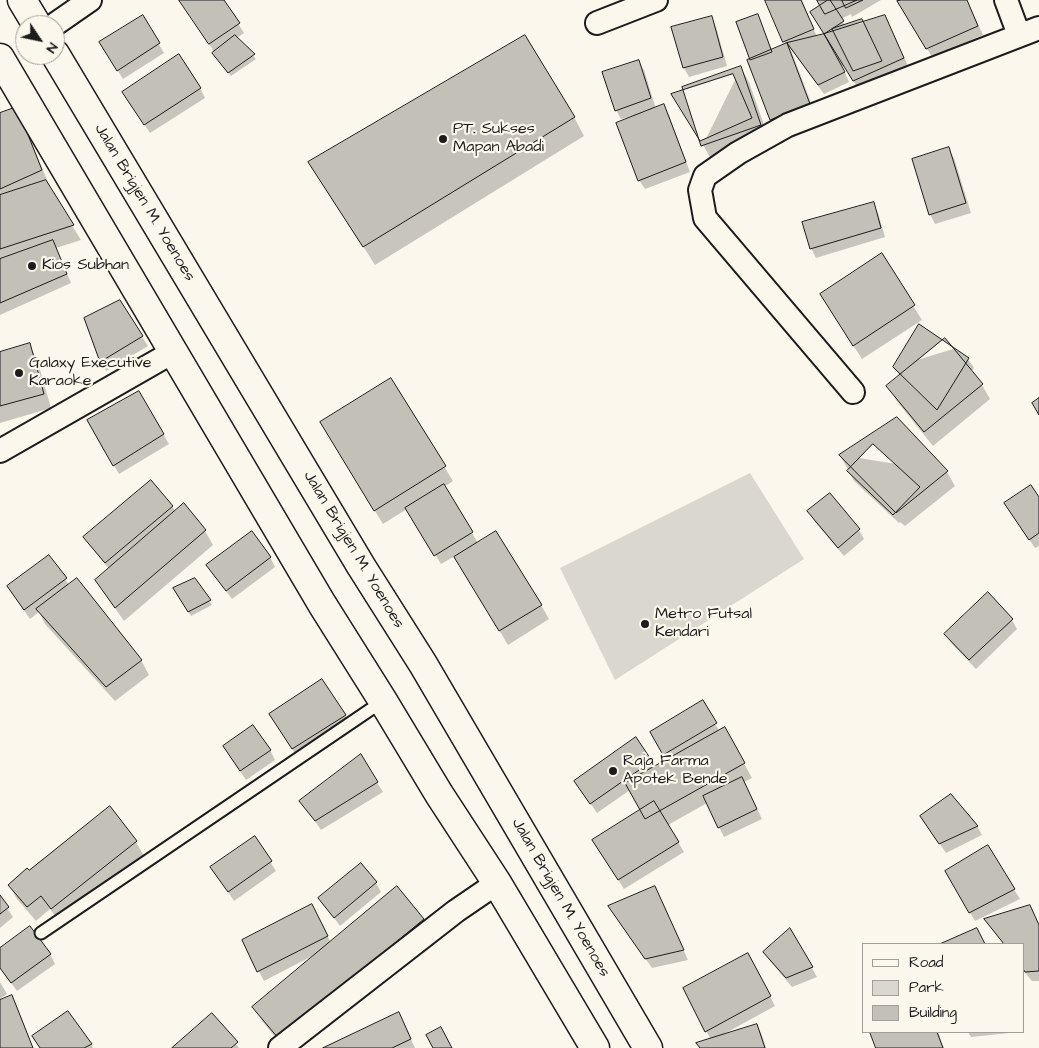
<!DOCTYPE html>
<html>
<head>
<meta charset="utf-8">
<style>
  body { margin:0 }
  #map { position:relative; width:1039px; height:1048px; overflow:hidden; background:#fbf7ec; font-family:"Architects Daughter",sans-serif }
  canvas { display:block }
  .legend { position:absolute; left:862px; top:943px; width:162px; height:90px; box-sizing:border-box; background:#fbf7ec; border:1px solid #a29f99; margin:0; padding:6px 9px; list-style:none; font-size:15px; color:#1c1c1c }
  .legend li { display:flex; align-items:center; gap:10px; height:25px }
  .legend b { width:25px; border:1px solid #a29f99 }
  .north { position:absolute; left:15px; top:15px; width:50px; height:50px; box-sizing:border-box; background:#fbf7ec; border:1px solid #a29f99; border-radius:50%; rotate:124deg; font-size:14px; font-weight:700; line-height:20px; text-align:center; color:#1c1c1c }
  .north::after { content:''; display:block; margin:auto; width:18px; height:22px; background:#1c1c1c; clip-path:polygon(50% 0,100% 100%,50% 72%,0 100%) }
</style>
</head>
<body>
<div id="map">
<canvas width="1039" height="1048"></canvas>
<ul class="legend">
<li><b style="height:6px;background:#fbf7ec"></b>Road</li>
<li><b style="height:14px;background:#dad7ce"></b>Park</li>
<li><b style="height:14px;background:#c3c0b8"></b>Building</li>
</ul>
<div class="north">N</div>
</div>
<script>
const context = document.querySelector('canvas').getContext('2d');
context.lineJoin = 'round';
function fillPath(path, color) {
  context.fillStyle = color;
  context.fill(path, 'evenodd');
}
function trace(path, color, width, dash) {
  context.strokeStyle = color;
  context.lineWidth = width;
  context.lineCap = dash ? 'butt' : 'round';
  context.setLineDash(dash || []);
  context.stroke(path);
}
function drawText(font, color, halo, rows, align = 'center') {
  context.font = font + ' "Architects Daughter",sans-serif';
  context.lineWidth = 4.5;
  context.setLineDash([]);
  context.textBaseline = 'middle';
  context.strokeStyle = halo;
  context.fillStyle = color;
  for (const [text, x, y, turn = 0] of rows) {
    context.save();
    context.translate(x, y);
    context.rotate((+turn || 0) * Math.PI / 180);
    context.textAlign = isNaN(turn) ? turn : align;
    if (halo) context.strokeText(text, 0, 0);
    context.fillText(text, 0, 0);
    context.restore();
  }
}
const green = new Path2D(`
  M750 473 804 559 615 680 560 568Z`);
const shadow = new Path2D(`
  M180 0H223L244 33 237 38 256 59 231 76 216 58 215 53Z
  M767 0H802L817 37 826 34 812 12 821 6 818 0H881L852 17 851 14 841 19 845 26 863 23 885 16 909 68 859 90 844 65 842 66 849 82 824 94 790 48 815 113 777 128 771 119 751 59 760 20 772 51 786 45Z
  M906 0H967L983 35 932 57 899 2Z
  M142 17 164 53 123 79 106 52Z
  M711 17 716 27 727 66 689 77 684 68 673 28Z
  M638 61 644 70 656 109 663 106 669 115 690 172 645 189 639 180 633 116 621 119 616 110Z
  M741 68 749 82 769 139 711 159 703 145Z
  M200 88 205 98 150 133 129 101Z
  M0 114 24 123 49 185H47L81 240 56 248 71 283 0 315Z
  M574 117 584 136 375 265 321 180Z
  M949 149 954 158 971 213 935 224 930 214Z
  M873 204 878 213 885 237 816 258 811 248Z
  M881 255 922 320 862 359 829 308Z
  M119 302 148 346 106 371 101 361Z
  M29 345 37 359 51 408 0 423V353Z
  M953 349 968 359 974 368 971 372 982 385 990 399 933 446 896 400 888 386 900 376 894 367Z
  M391 380 453 481 444 487 478 543 541 605 549 619 508 645 455 556 441 564 407 509 383 524 329 437Z
  M139 393 169 444 119 474 89 421Z
  M840 455 947 472 955 486 905 526 900 522 899 523 854 481Z
  M1039 500V546L1035 548 1011 512Z
  M184 505 205 531 213 545 124 621 96 581 109 569 90 546 84 537 172 506 176 512Z
  M809 511 859 530 864 539 844 556 814 521Z
  M49 557 69 585 141 660 149 675 115 701 45 624 39 612 30 619 8 587Z
  M270 557 275 567 232 599 213 574Z
  M195 580 212 605 191 616 175 589Z
  M1012 620 1017 629 976 669 951 643 946 634Z
  M702 702 720 732 725 729 752 778 744 782 762 819 724 837 707 803 668 825 684 852 624 889 599 849 641 810 630 790 597 813 581 790 636 739 655 768 668 760 651 733Z
  M345 715 350 725 298 758 276 723Z
  M270 750 275 760 246 780 230 756Z
  M360 756 383 792 321 830 301 801Z
  M110 808 136 842 144 856 60 922 50 909 36 921 17 899 9 885 29 872Z
  M927 825 977 826 982 835 946 853Z
  M254 837 276 871 234 901 218 876Z
  M988 847 1020 899 975 921 946 872Z
  M376 883 381 892 340 926 320 899Z
  M397 888 423 920 431 934 284 1048 262 1021 254 1007 316 954 264 981 243 941 316 915 331 943Z
  M655 888 688 960 652 968 615 915Z
  M0 897 13 917 0 928Z
  M1039 926V981H1032L1023 970V944H1004L991 928Z
  M790 930 817 977 792 987 770 961 764 952Z
  M0 950 50 954 55 964 17 991 0 967Z
  M753 964 775 1006 722 1035 757 1025 762 1035 766 1048H701L711 1040 684 989Z
  M0 982 7 994 0 999Z
  M212 1014 239 1048H174Z
  M399 1014 415 1048H326Z
  M871 1032H938L944 1048H877Z
  M968 1032H1019L971 1037Z
  M91 1044 93 1048H41Z`);
const building = new Path2D(`
  M179 0H224L240 23 209 44Z
  M765 0H801L814 29 783 42Z
  M817 0H857L825 14Z
  M828 0H830L844 21 824 34 810 12Z
  M842 0H863L846 8Z
  M902 0H967L978 26 926 49 897 1Z
  M758 14 772 52 750 60 736 22Z
  M143 15 160 43 117 71 99 42Z
  M885 15 904 58 853 81 824 34Z
  M712 16 723 57 683 68 671 27Z
  M862 19 882 61 853 71 832 29Z
  M824 34 845 72 818 85 787 43Z
  M235 35 255 54 228 73 212 53Z
  M525 35 575 117 363 247 308 162Z
  M787 43 810 104 770 120 747 60Z
  M179 54 201 88 144 125 122 92Z
  M639 60 651 98 615 111 602 72Z
  M741 66 761 125 701 146 682 87Z
  M733 74 752 118 700 141 671 94Z
  M664 104 686 162 638 181 616 123Z
  M17 107 42 170 0 189V113Z
  M949 147 966 203 929 215 912 159Z
  M46 180 74 225 0 249V195Z
  M874 202 881 228 810 249 802 222Z
  M53 240 67 274 0 303V259Z
  M882 253 915 305 853 346 820 294Z
  M120 300 143 336 100 362 84 318Z
  M919 324 969 358 937 410 893 367Z
  M945 338 983 384 924 432 886 386Z
  M30 343 44 394 0 406V352Z
  M391 378 446 466 374 511 320 422Z
  M139 391 164 434 113 466 87 420Z
  M1039 398V415L1032 403Z
  M897 417 948 471 896 513 839 455Z
  M873 444 920 487 893 515 847 471Z
  M151 480 173 506 105 563 83 537Z
  M444 484 473 532 434 556 405 508Z
  M1031 485 1039 497V533L1029 540 1004 503Z
  M830 493 860 529 838 548 807 511Z
  M184 503 206 530 115 608 95 580Z
  M252 531 271 557 226 591 206 565Z
  M496 531 542 605 499 631 454 557Z
  M49 555 67 578 24 610 7 586Z
  M77 578 142 660 106 687 36 609Z
  M195 578 211 600 188 612 173 588Z
  M988 592 1013 619 969 660 944 634Z
  M322 679 346 715 292 749 269 714Z
  M703 700 717 723 663 755 650 732Z
  M253 725 271 750 240 771 223 746Z
  M725 727 745 763 645 819 625 783Z
  M636 737 652 761 590 804 574 781Z
  M361 754 378 782 315 821 299 801Z
  M742 777 757 809 718 828 703 796Z
  M951 794 978 826 939 844 920 816Z
  M654 801 679 842 618 880 592 840Z
  M110 806 137 841 51 909 41 896 27 907 8 885 27 868 29 870Z
  M255 836 272 861 228 892 210 867Z
  M988 845 1015 889 969 913 945 871Z
  M361 863 377 882 334 918 318 898Z
  M397 886 424 919 279 1039 252 1007Z
  M655 886 684 950 645 959 608 906Z
  M0 895 9 907 0 914Z
  M312 904 328 936 257 972 242 940Z
  M1030 905 1039 925V971L1025 972 1023 969V944H1004L984 919Z
  M30 926 51 954 11 983 0 968V948Z
  M790 928 813 967 786 978 763 952Z
  M977 928 985 944H940Z
  M748 953 771 996 705 1032 683 988Z
  M12 995 33 1048H0V1000Z
  M68 1011 92 1044 84 1048H40L32 1036Z
  M399 1012 411 1039 392 1048H323Z
  M212 1013 238 1042 231 1048H172Z
  M757 1024 765 1048H700L696 1043Z
  M441 1027 452 1048H433L426 1035Z
  M870 1032H937L943 1048H876Z`);
const service = new Path2D(`
  M41 933 383 701`);
const minor = new Path2D(`
  M1006 0 1019 35
  M597 23 656 0
  M54 25 90 0
  M853 392 705 218 700 190 705 176 738 153 788 125 1039 28
  M0 451 173 352
  M280 1048 456 911 497 883`);
const secondary = new Path2D(`
  M22 0 37 25
  M55 54 361 566 423 664 648 1048
  M0 58 322 604 383 701 439 794 497 883 595 1048`);
const markers = [
  [443,139,5,"#1c1c1c"],
  [32,266,5,"#1c1c1c"],
  [19,373,5,"#1c1c1c"],
  [645,624,5,"#1c1c1c"],
  [613,771,5,"#1c1c1c"]
];
const poiNames = [
  ["PT. Sukses",453,130],
  ["Mapan Abadi",453,148],
  ["Kios Subhan",42,266],
  ["Galaxy Executive",29,364],
  ["Karaoke",29,382],
  ["Metro Futsal",655,615],
  ["Kendari",655,633],
  ["Raja Farma",623,762],
  ["Apotek Bende",623,780]
];
const streetNames = [
  ["Jalan Brigjen M. Yoenoes",144,203,59],
  ["Jalan Brigjen M. Yoenoes",353,550,59],
  ["Jalan Brigjen M. Yoenoes",560,898,60]
];
fillPath(green, '#dad7ce');
fillPath(shadow, '#0003');
fillPath(building, '#c3c0b8');
trace(building, '#1c1c1c', 1);
trace(service, '#1c1c1c', 15);
trace(minor, '#1c1c1c', 26);
trace(secondary, '#1c1c1c', 31);
trace(service, '#fbf7ec', 11);
trace(minor, '#fbf7ec', 22);
trace(secondary, '#fbf7ec', 28);
for (const [x, y, r, color] of markers) {
  const dot = new Path2D();
  dot.arc(x, y, r, 0, 2 * Math.PI);
  context.fillStyle = color;
  context.fill(dot);
  trace(dot, '#fbf7ec', 2);
}
drawText('16px', '#1c1c1c', '#fbf7ec', poiNames, 'left');
drawText('16px', '#1c1c1c', '#fbf7ec', streetNames);
</script>
</body>
</html>
